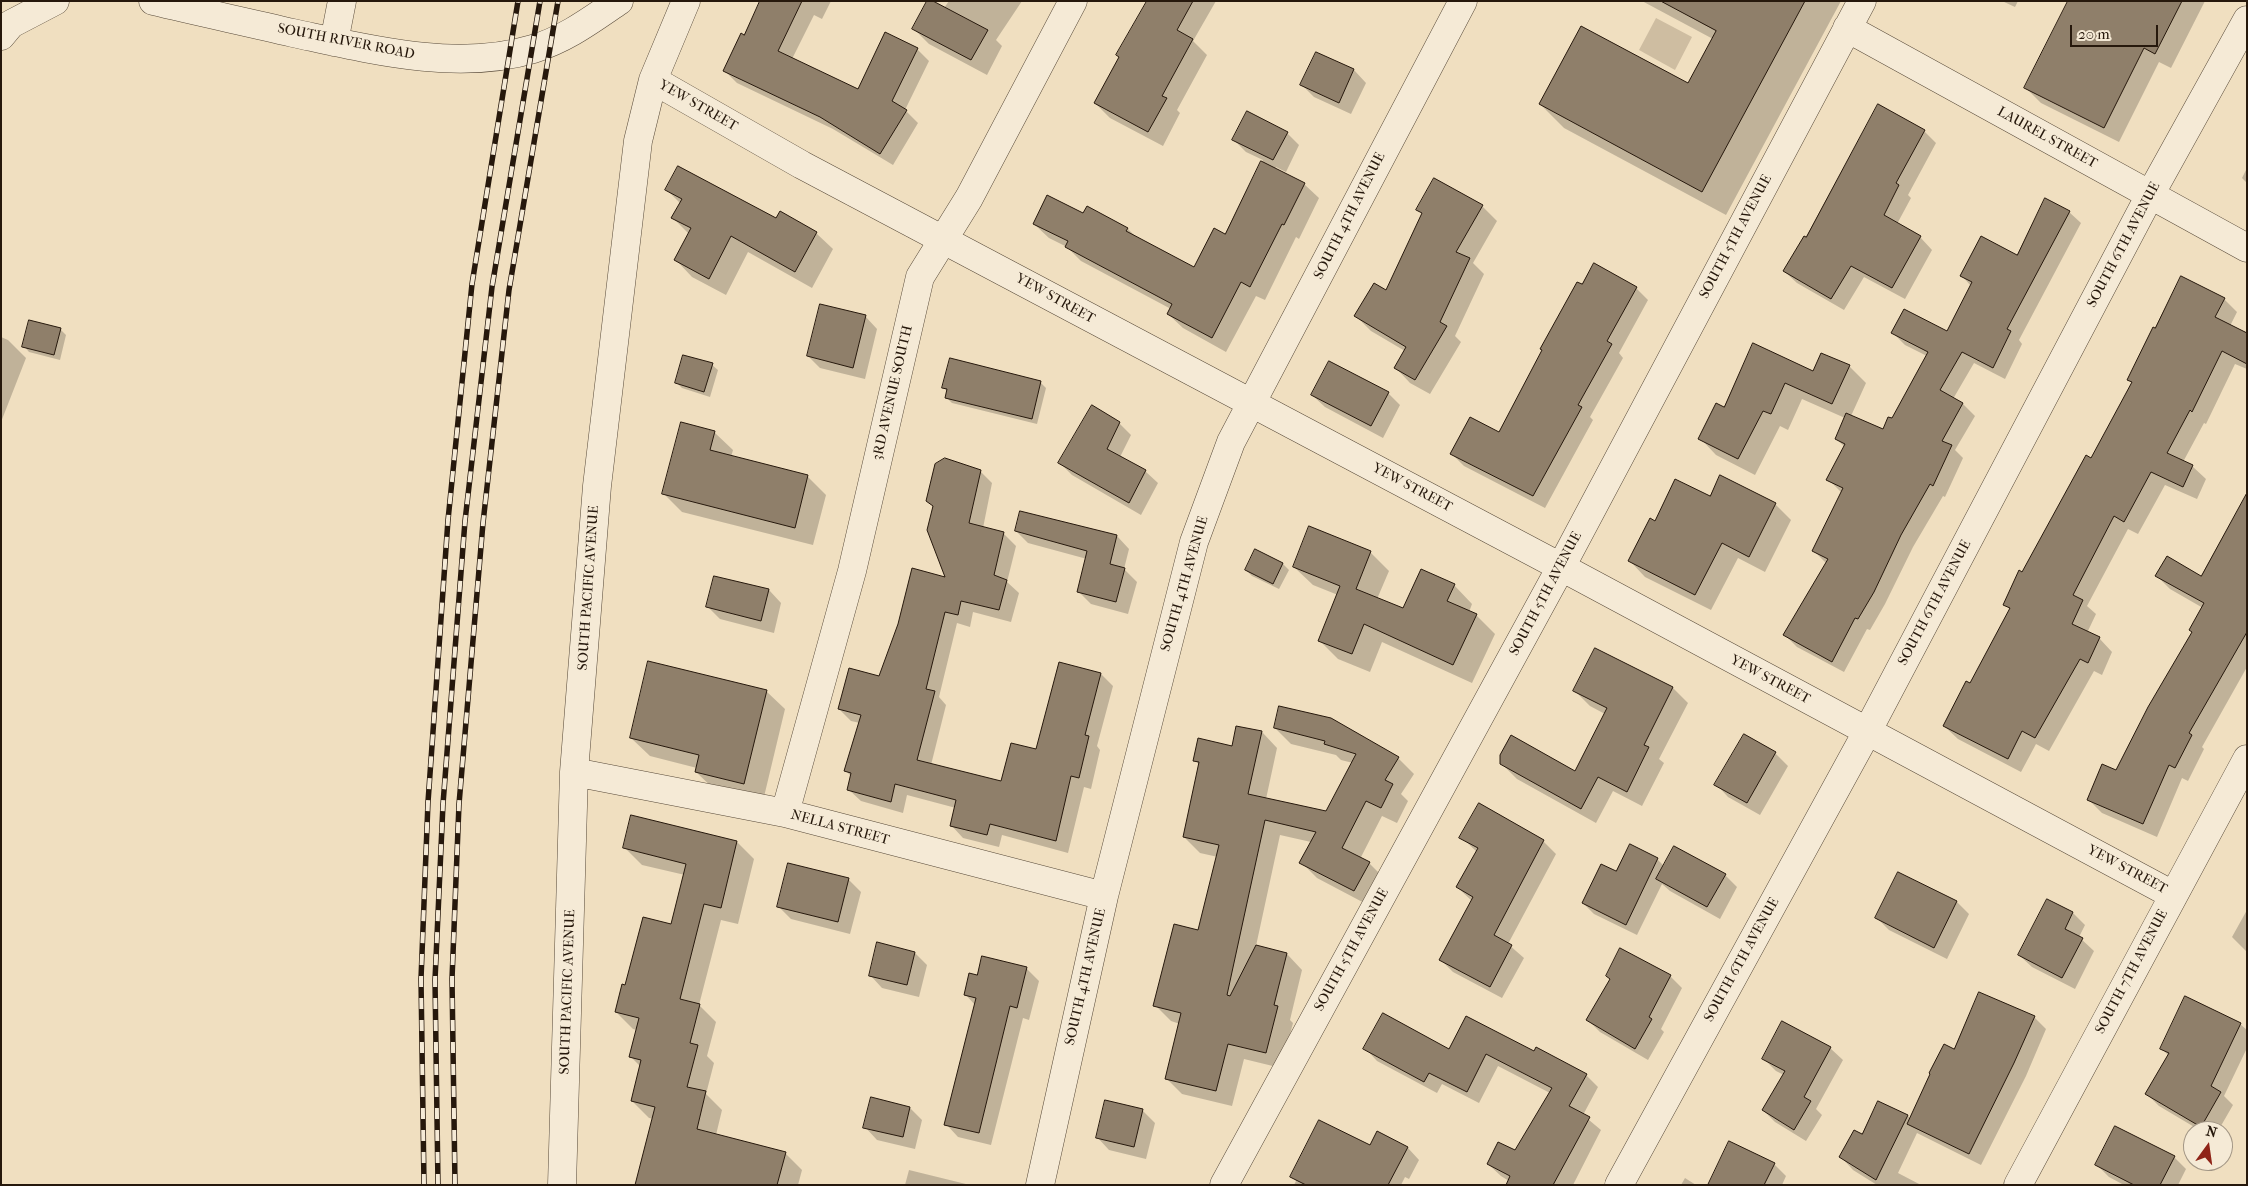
<!DOCTYPE html>
<html>
<head>
<meta charset="utf-8">
<style>
  body { margin:0 }
  #map { position:relative; width:2248px; height:1186px; overflow:hidden; background:#f0dfc0; font-family:"IM FELL French Canon",serif }
  canvas { display:block }
  .frame { position:absolute; inset:0; border:2px solid #26180c; pointer-events:none }
  .north { position:absolute; left:2183px; top:1121px; width:50px; height:50px; box-sizing:border-box; background:#f5ead6; border:1px solid #a29685; border-radius:50%; rotate:14deg; font-size:14px; font-weight:700; line-height:20px; text-align:center; color:#26180c }
  .north::after { content:''; display:block; margin:auto; width:18px; height:22px; background:#8f2418; clip-path:polygon(50% 0,100% 100%,50% 72%,0 100%) }
  .scale { position:absolute; left:2070px; top:25px; width:88px; height:22px; box-sizing:border-box; border:2px solid #26180c; border-top:0; padding-left:6px; font-size:15px; line-height:18px; white-space:nowrap; color:#26180c; -webkit-text-stroke:4px #f5ead6; paint-order:stroke }
</style>
</head>
<body>
<div id="map">
<canvas width="2248" height="1186"></canvas>
<div class="frame"></div>
<div class="north">N</div>
<div class="scale">20 m</div>
</div>
<script>
const context = document.querySelector('canvas').getContext('2d');
context.lineJoin = 'round';
function fillPath(path, color) {
  context.fillStyle = color;
  context.fill(path, 'evenodd');
}
function trace(path, color, width, dash) {
  context.strokeStyle = color;
  context.lineWidth = width;
  context.lineCap = dash ? 'butt' : 'round';
  context.setLineDash(dash || []);
  context.stroke(path);
}
function drawText(font, color, halo, rows, align = 'center') {
  context.font = font + ' "IM FELL French Canon",serif';
  context.lineWidth = 4.5;
  context.setLineDash([]);
  context.textBaseline = 'middle';
  context.strokeStyle = halo;
  context.fillStyle = color;
  for (const [text, x, y, turn = 0] of rows) {
    context.save();
    context.translate(x, y);
    context.rotate((+turn || 0) * Math.PI / 180);
    context.textAlign = isNaN(turn) ? turn : align;
    if (halo) context.strokeText(text, 0, 0);
    context.fillText(text, 0, 0);
    context.restore();
  }
}
const green = new Path2D(`
  M1656 18 1692 37 1675 70 1639 50Z`);
const shadow = new Path2D(`
  M762 1H831L822 19 814 15 792 59 859 91 917 49 929 61 905 110 918 123 893 165 833 129 737 83 725 71Z
  M949 1H1022L996 40 1002 46 987 75 929 44 914 29 944 8Z
  M1148 1H1216L1193 41 1207 55 1177 110 1180 113 1163 146 1110 118 1095 103Z
  M1642 1H1841L1726 215 1564 128 1540 104 1688 85 1713 39Z
  M2002 1H2018L2015 7Z
  M2113 1H2205L2171 68 2159 62 2119 142 2041 103 2026 88Z
  M1317 53 1354 70 1366 83 1351 114 1314 97 1302 85Z
  M1924 131 1936 143 1908 195 1911 198 1897 224 1920 237 1932 250 1905 299 1864 277 1844 310 1797 283 1784 271 1806 239Z
  M1287 133 1299 145 1286 172 1276 167 1275 169 1304 184 1319 198 1299 239 1296 237 1265 300 1256 296 1226 352 1183 328 1168 314 1171 309 1081 261 1067 247 1049 238 1034 224 1084 215 1087 208 1128 229 1138 239 1194 269 1226 236 1263 160 1246 152 1234 140Z
  M2247 168V183L2242 178Z
  M667 190 776 219 816 233 833 249 812 288 748 252 726 295 692 277 676 260 689 234 673 218 681 204Z
  M1482 206 1497 221 1473 263 1484 274 1455 336 1461 342 1430 394 1410 383 1396 368 1405 351 1371 331 1356 316 1386 292 1423 214 1418 209Z
  M2069 212 2081 223 2019 340 2022 344 2005 379 1974 363 1953 399 1963 404 1975 416 1955 450 1963 458 1945 497 1943 496 1913 547 1885 604 1870 630 1867 629 1844 672 1797 647 1785 635 1826 563 1814 551 1842 493 1828 479 1845 447 1836 439 1845 418 1802 399 1788 430 1780 426 1755 475 1716 455 1700 438 1725 408 1754 345 1814 372 1822 354 1849 366 1866 383 1851 416 1884 430 1892 420 1927 356 1905 345 1893 333 1947 332 1971 286 1961 275 2017 257Z
  M1636 288 1648 300 1619 353 1623 358 1590 417 1593 420 1545 508 1464 466 1452 454 1499 434Z
  M2224 299 2237 312 2230 326 2247 334V369L2235 364 2206 424 2204 423 2183 462 2192 466 2206 479 2197 499 2165 485 2138 534 2128 529 2087 606 2096 614 2087 633 2099 638 2112 652 2102 675 2094 671 2049 751 2036 744 2021 772 1958 739 1944 726 1971 685 2011 611 2005 604 2092 459 2133 384 2128 379 2156 330Z
  M865 316 877 329 865 379 820 368 808 356Z
  M60 329 66 335 60 360 29 352 24 346Z
  M1 337 8 340 26 358 1 422Z
  M712 365 718 370 710 397 682 388 676 382Z
  M1040 382 1046 388 1037 424 952 403 946 397 948 392 944 388Z
  M1388 393 1400 405 1383 438 1325 407 1312 395Z
  M1119 423 1131 435 1120 457 1145 471 1158 483 1141 515 1072 475 1060 463Z
  M714 432 733 450 731 457 807 476 826 495 813 545 682 512 664 494Z
  M980 471 992 483 983 528 1004 534 1016 546 1007 582 1019 593 1011 622 973 612 970 627 957 623 939 697 946 705 931 765 1002 783 1037 751 1060 663 1101 674 1113 686 1097 746 1100 750 1091 789 1084 787 1068 853 1002 835 999 847 963 838 951 825 956 808 907 795 903 813 861 801 848 789 851 776 846 771 860 723 851 721 839 709 880 678 947 579Z
  M1710 498 1775 504 1791 520 1765 572 1738 558 1711 610 1645 577 1630 561 1655 522Z
  M1021 512 1117 536 1129 549 1124 569 1137 582 1128 614 1091 604 1079 592 1087 559 1028 543 1016 531Z
  M2247 513V667L2202 747 2204 749 2188 781 2182 778 2157 837 2102 813 2088 799 2117 772 2193 632 2203 608 2170 589 2157 576 2202 577Z
  M1256 551 1283 564 1289 570 1279 589 1252 576 1246 570Z
  M1370 552 1389 571 1377 599 1404 610 1454 585 1472 604 1469 612 1476 615 1495 634 1472 683 1382 642 1370 672 1338 659 1320 641 1338 595 1313 585 1294 567Z
  M769 590 781 603 774 633 720 619 708 607Z
  M1595 649 1673 688 1688 703 1659 759 1664 763 1642 806 1613 791 1596 823 1517 779 1502 764 1575 772 1605 714 1590 706 1575 691Z
  M766 691 785 709 763 801 715 790 696 772 697 768 650 756 631 738Z
  M1275 728 1398 758 1414 774 1401 794 1408 801 1397 823 1382 816 1360 859 1369 863 1385 879 1370 906 1317 878 1301 862 1311 842 1280 835 1256 946 1287 954 1302 970 1290 1020 1293 1023 1281 1068 1244 1059 1232 1106 1182 1094 1166 1078 1180 1024 1171 1021 1155 1005 1199 932 1218 857 1200 853 1184 837 1200 766 1195 760 1233 747 1262 732 1277 748 1266 799 1327 812 1353 763 1341 760 1336 755 1291 744Z
  M1744 735 1775 753 1788 766 1760 815 1728 797 1716 784Z
  M1461 837 1543 841 1556 854 1508 944 1524 958 1502 998 1453 972 1441 960 1472 901 1457 887 1477 852Z
  M737 842 754 859 738 924 721 920 699 1005 716 1022 707 1056 714 1063 706 1094 722 1110 716 1135 785 1153 802 1170 798 1185H640L654 1119 649 1118 632 1101 641 1067 631 1057 637 1030 633 1029 616 1012 626 987 672 925 685 875 642 865 625 848Z
  M1631 846 1658 860 1664 866 1725 875 1737 887 1720 919 1670 891 1662 884 1637 935 1594 914 1583 903 1617 873Z
  M1899 873 1957 902 1969 914 1947 959 1889 930 1877 918Z
  M848 879 861 892 850 934 791 919 779 907Z
  M2247 910V952L2232 937Z
  M2073 913 2085 925 2079 937 2094 951 2075 989 2032 967 2019 955Z
  M915 953 927 965 919 997 882 988 870 975Z
  M983 958 1027 969 1039 981 1029 1020 1023 1018 991 1145 958 1137 946 1124 975 1005 965 994 978 977Z
  M1670 976 1682 988 1661 1029 1664 1032 1648 1060 1600 1032 1588 1020Z
  M2034 1017 2046 1029 2026 1076 1981 1165 1917 1133 1898 1173 1921 1185H1877L1853 1170 1841 1157 1863 1136 1908 1116 1911 1119 1954 1050Z
  M1783 1023 1830 1048 1843 1060 1816 1109 1822 1115 1806 1141 1775 1122 1763 1110 1784 1075 1776 1071 1763 1058Z
  M2240 1024 2247 1030V1048L2224 1096 2233 1105 2218 1131H2201L2159 1106 2147 1094 2169 1056 2162 1049Z
  M1365 1048 1535 1052 1586 1075 1598 1087 1583 1115 1601 1130 1573 1185H1508L1509 1181 1501 1176 1488 1164 1515 1152 1550 1093 1498 1066 1479 1103 1442 1084 1437 1093 1377 1061Z
  M910 1108 922 1120 915 1149 877 1140 865 1127Z
  M1142 1110 1155 1123 1146 1159 1109 1150 1097 1137Z
  M1378 1132 1408 1148 1419 1160 1409 1179 1405 1177 1401 1185H1294L1296 1181 1292 1176 1370 1147Z
  M2174 1157 2186 1169 2178 1185H2124L2109 1177 2097 1165Z
  M1774 1164 1786 1176 1782 1185H1709Z
  M909 1170 970 1185H905Z
  M1685 1178 1696 1185H1681Z`);
const building = new Path2D(`
  M760 1H802L778 51 858 89 885 32 918 48 892 101 907 110 880 154 820 117 723 71 741 33 744 35Z
  M927 1H933L988 30 971 60 912 29Z
  M1147 1H1193L1177 30 1193 39 1162 96 1167 98 1148 132 1094 103 1119 57 1116 55Z
  M1661 1H1805L1702 192 1539 104 1581 26 1688 83 1716 31Z
  M2068 1H2182L2155 54 2144 48 2104 128 2024 88Z
  M1316 52 1354 69 1339 103 1300 85Z
  M1878 104 1925 130 1896 183 1899 185 1884 215 1921 236 1892 288 1851 266 1831 299 1783 271 1804 236 1806 237Z
  M1247 111 1288 132 1273 160 1232 140Z
  M1261 161 1305 183 1284 225 1282 224 1250 287 1241 282 1212 338 1167 314 1172 304 1065 247 1068 241 1033 224 1047 195 1083 213 1087 206 1128 228 1126 231 1194 267 1214 228 1225 234Z
  M678 166 776 218 780 211 817 232 795 272 731 236 709 279 674 260 691 228 671 218 682 199 665 190Z
  M1434 178 1483 205 1456 252 1470 258 1440 322 1447 326 1415 380 1394 368 1406 347 1354 316 1374 283 1386 290 1422 213 1416 210Z
  M2045 198 2070 211 2007 329 2011 331 1993 368 1962 352 1940 390 1963 403 1942 441 1952 445 1933 486 1930 484 1901 535 1874 592 1858 619 1855 618 1832 662 1783 635 1828 559 1812 551 1843 488 1826 480 1845 444 1835 439 1846 413 1883 429 1888 417 1892 418 1928 352 1891 333 1904 309 1947 331 1972 282 1960 276 1981 236 2017 255Z
  M1594 263 1637 287 1607 341 1612 344 1578 405 1582 407 1533 496 1450 454 1470 417 1499 432 1542 350 1540 349 1577 282 1582 284Z
  M2181 276 2225 298 2215 317 2247 333V364L2222 351 2192 412 2190 410 2167 453 2193 465 2183 487 2151 472 2124 522 2114 516 2073 595 2083 600 2072 624 2100 637 2088 663 2080 659 2035 738 2022 731 2008 759 1943 726 1966 681 1970 683 2010 608 2003 605 2019 570 2022 572 2086 455 2091 458 2132 382 2127 380 2153 327 2155 328Z
  M820 304 866 315 853 368 807 356Z
  M29 320 61 328 54 355 22 347Z
  M1753 343 1813 371 1821 353 1850 365 1832 404 1785 383 1771 414 1763 411 1738 459 1698 439 1716 403 1724 407Z
  M683 355 713 363 704 392 675 383Z
  M950 358 1041 381 1032 419 945 398 947 389 942 388Z
  M1329 361 1389 392 1371 426 1311 395Z
  M1092 405 1120 422 1107 449 1146 470 1129 503 1058 463Z
  M681 422 715 431 710 450 808 475 795 528 662 494Z
  M945 458 981 470 969 523 1004 532 994 575 1007 580 999 610 961 601 958 615 945 612 926 689 935 691 917 760 1001 781 1011 743 1036 749 1059 662 1101 673 1085 735 1089 736 1079 778 1071 776 1056 841 990 824 987 835 950 826 956 800 895 784 891 802 847 790 851 773 844 771 861 715 838 709 849 668 879 676 898 624 912 568 945 577 927 530 933 506 926 501 935 464Z
  M1720 475 1776 503 1749 557 1722 543 1695 595 1628 561 1650 518 1655 521 1675 479 1710 496Z
  M2247 493V632L2189 733 2192 735 2175 768 2169 765 2143 824 2087 800 2102 764 2116 770 2148 707 2192 632 2189 630 2204 603 2155 576 2167 556 2201 576Z
  M1020 511 1117 535 1110 564 1125 568 1116 602 1077 592 1087 551 1015 531Z
  M1309 526 1371 551 1356 589 1403 608 1421 569 1455 584 1447 601 1477 614 1453 665 1364 624 1352 654 1318 641 1340 586 1293 567Z
  M1255 549 1283 563 1273 584 1245 570Z
  M714 576 769 589 761 621 706 607Z
  M1595 648 1673 687 1644 745 1649 747 1627 792 1598 777 1581 809 1500 764V755L1511 735 1575 771 1607 708 1573 691Z
  M648 661 767 690 744 784 695 772 699 755 630 738Z
  M1279 706 1331 718 1399 757 1385 780 1393 784 1381 808 1366 801 1342 848 1370 862 1354 891 1299 863 1316 832 1265 820 1227 995 1230 996 1256 945 1287 953 1274 1005 1278 1006 1266 1053 1228 1044 1216 1091 1165 1079 1181 1013 1153 1006 1174 924 1198 930 1219 845 1183 837 1199 762 1193 761 1198 738 1232 746 1236 726 1262 731 1248 794 1326 811 1356 754 1324 744 1325 741 1274 728Z
  M1744 734 1776 752 1747 803 1714 785Z
  M1479 803 1544 840 1494 935 1512 945 1490 987 1439 960 1473 897 1456 887 1478 848 1459 838Z
  M631 815 737 841 721 908 704 904 680 999 700 1004 690 1043 698 1045 687 1087 706 1091 697 1129 786 1152 777 1185H635L655 1107 631 1101 641 1060 629 1057 639 1018 615 1012 622 984 625 985 643 917 671 924 686 864 623 848Z
  M1630 844 1658 858 1626 925 1582 903 1601 864 1616 871Z
  M1674 846 1726 874 1707 907 1656 879Z
  M788 863 849 878 838 922 777 907Z
  M1898 872 1957 901 1934 948 1875 918Z
  M2047 899 2073 912 2065 929 2083 938 2062 978 2018 955Z
  M877 942 915 952 907 985 869 976Z
  M1620 948 1671 975 1649 1017 1652 1019 1635 1049 1586 1020 1610 979 1606 976Z
  M982 956 1027 967 1017 1008 1010 1006 979 1133 944 1125 976 998 964 995 969 973 977 975Z
  M1979 992 2035 1016 2014 1063 1969 1154 1907 1124 1930 1074 1929 1073 1944 1044 1954 1049Z
  M2185 996 2241 1023 2211 1086 2221 1092 2201 1127 2145 1094 2169 1053 2160 1049Z
  M1383 1013 1449 1049 1466 1016 1534 1051 1536 1047 1587 1074 1569 1106 1590 1117 1553 1185H1506L1510 1176 1487 1164 1498 1142 1515 1150 1552 1088 1486 1054 1467 1092 1429 1073 1424 1082 1363 1049Z
  M1782 1021 1831 1047 1804 1097 1811 1101 1794 1130 1762 1110 1785 1071 1762 1059Z
  M871 1097 910 1107 903 1137 863 1128Z
  M1105 1100 1143 1109 1134 1147 1096 1138Z
  M1878 1101 1908 1115 1876 1180 1839 1157 1854 1130 1862 1134Z
  M1319 1120 1370 1145 1377 1131 1408 1147 1388 1185H1306L1290 1177Z
  M2115 1126 2175 1156 2160 1185H2134L2095 1165Z
  M1729 1141 1775 1163 1764 1185H1708Z`);
const minor = new Path2D(`
  M153 1C199 12 246 22 293 33 368 49 457 72 533 49 566 39 591 20 619 1
  M1847 28 2247 248
  M1 36 11 24 55 1
  M334 42 342 1
  M653 80 802 165 1561 567 2173 895
  M574 772 785 813 1104 896
  M785 813 852 571 920 277 969 198 1073 1
  M562 1185 574 772 597 486 638 141 653 80 686 1
  M1040 1185 1104 896 1194 542 1231 442 1463 1
  M1224 1185 1561 567 1862 1
  M1619 1185 1867 732 2150 195 2247 20
  M2018 1185 2247 759`);
const rail = new Path2D(`
  M424 1185 421 979 428 802 448 520 472 284 518 1
  M438 1185 435 980 443 804 465 521 492 287 540 1
  M455 1185 452 979 459 804 483 523 509 290 558 1`);
const streetNames = [
  ["SOUTH RIVER ROAD",346,42,11],
  ["YEW STREET",698,106,30],
  ["LAUREL STREET",2047,138,29],
  ["SOUTH 4TH AVENUE",1350,216,-63],
  ["SOUTH 5TH AVENUE",1736,237,-62],
  ["SOUTH 6TH AVENUE",2124,245,-62],
  ["YEW STREET",1055,299,29],
  ["3RD AVENUE SOUTH",893,393,-77],
  ["YEW STREET",1412,488,28],
  ["SOUTH 4TH AVENUE",1185,584,-74],
  ["SOUTH PACIFIC AVENUE",589,588,-86],
  ["SOUTH 5TH AVENUE",1546,594,-62],
  ["SOUTH 6TH AVENUE",1935,603,-62],
  ["YEW STREET",1770,680,28],
  ["NELLA STREET",840,828,15],
  ["YEW STREET",2127,870,28],
  ["SOUTH 5TH AVENUE",1352,950,-61],
  ["SOUTH 6TH AVENUE",1742,960,-61],
  ["SOUTH 7TH AVENUE",2132,972,-62],
  ["SOUTH 4TH AVENUE",1086,977,-77],
  ["SOUTH PACIFIC AVENUE",568,992,-88]
];
fillPath(green, '#cebda1');
fillPath(shadow, '#0003');
fillPath(building, '#8f7f6a');
trace(building, '#26180c', 1);
trace(minor, '#584a39', 29);
trace(minor, '#f5ead6', 28);
trace(rail, '#26180c', 5.5);
trace(rail, '#f5ead6', 4, [11]);
drawText('14px', '#26180c', '#f5ead6', streetNames);
</script>
</body>
</html>
